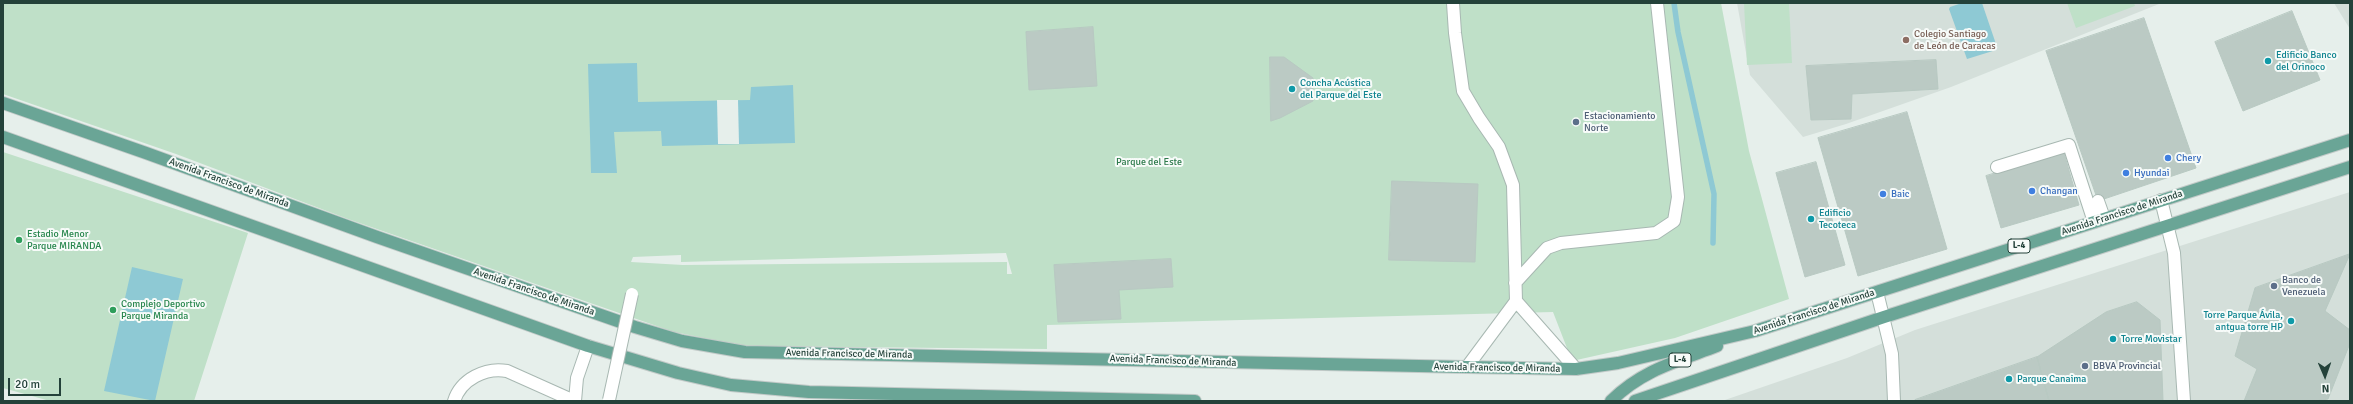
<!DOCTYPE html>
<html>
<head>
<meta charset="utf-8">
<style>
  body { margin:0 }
  #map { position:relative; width:2353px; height:404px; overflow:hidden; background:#e6efeb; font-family:Signika,sans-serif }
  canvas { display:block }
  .frame { position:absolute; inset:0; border:4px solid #24423a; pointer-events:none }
  .north { position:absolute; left:2305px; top:356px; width:40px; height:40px; -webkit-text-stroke:3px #f7fbf9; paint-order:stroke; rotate:178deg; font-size:11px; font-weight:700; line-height:16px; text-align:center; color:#24423a }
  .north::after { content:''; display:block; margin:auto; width:14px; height:18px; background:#24423a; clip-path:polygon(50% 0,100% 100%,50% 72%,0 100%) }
  .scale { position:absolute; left:8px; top:378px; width:53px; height:18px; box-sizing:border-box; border:2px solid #24423a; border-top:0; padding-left:5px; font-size:12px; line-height:14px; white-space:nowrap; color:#24423a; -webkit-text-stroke:3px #f7fbf9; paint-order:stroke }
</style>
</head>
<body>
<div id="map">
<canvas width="2353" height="404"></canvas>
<div class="frame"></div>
<div class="north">N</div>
<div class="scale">20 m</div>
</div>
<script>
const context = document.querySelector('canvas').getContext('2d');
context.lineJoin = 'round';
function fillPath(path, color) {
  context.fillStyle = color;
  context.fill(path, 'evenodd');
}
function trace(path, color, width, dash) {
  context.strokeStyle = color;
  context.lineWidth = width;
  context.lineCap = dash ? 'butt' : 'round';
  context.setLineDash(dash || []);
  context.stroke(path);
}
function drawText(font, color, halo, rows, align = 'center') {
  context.font = font + ' Signika,sans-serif';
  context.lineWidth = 4;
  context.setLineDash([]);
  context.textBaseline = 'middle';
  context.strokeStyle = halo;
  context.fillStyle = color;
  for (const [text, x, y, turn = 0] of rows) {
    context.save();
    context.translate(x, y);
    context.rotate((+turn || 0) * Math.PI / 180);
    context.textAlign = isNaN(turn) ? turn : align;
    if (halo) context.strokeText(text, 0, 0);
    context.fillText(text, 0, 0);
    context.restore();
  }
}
const built = new Path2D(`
  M1737 3H2159V4L1951 87 1846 124 1803 137 1750 75Z
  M2334 3H2350V29Z
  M2350 192V401H1722L1847 358 1915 330Z`);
const green = new Path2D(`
  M3 3H1721L1749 151 1789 299 1675 338 1572 361 1553 312 1047 325V349L745 346 674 332 348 219 176 154 3 94ZM1006 253 1012 274H1007V262L683 265 631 262 633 257 681 255V262Z
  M1744 3H1789L1792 63 1747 65Z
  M2067 3H2134L2135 6 2076 28Z
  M3 152 248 233 194 401H50L3 388Z`);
const water = new Path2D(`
  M1962 3H1982L1997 47 1996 50 1967 59 1949 9 1950 7Z
  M637 63 638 102 750 100 751 87 793 85 795 143 662 146 661 131 614 132 617 173H591L588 64Z
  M132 267 183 279 155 401 104 391Z`);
const pier = new Path2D(`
  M717 100H738L739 144H718Z`);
const stream = new Path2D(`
  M1674 3 1678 32 1714 194 1713 243`);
const building = new Path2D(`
  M2292 11 2320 80 2243 111 2215 42Z
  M2144 18 2196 168 2098 201 2046 51Z
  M1093 27 1097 86 1029 90 1026 32Z
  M1270 57H1284L1313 78V101L1280 118 1271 121Z
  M1936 60 1938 89 1852 94 1851 119 1811 120 1806 66Z
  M1907 112 1947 249 1858 276 1818 138Z
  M2064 153 2079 205 2001 228 1986 176Z
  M1816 162 1845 265 1805 277 1776 173Z
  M1392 181 1478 184 1475 262 1389 260Z
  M2350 254 2325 311 2350 330V343L2328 399 2316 401H2244L2257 369 2235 356 2255 288Z
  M1171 259 1173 287 1119 290 1121 319 1058 322 1054 265Z
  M2137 302 2160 320 2163 401H2049L2037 357 2106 312Z
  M2037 357 2049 401H1915V400Z`);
const minor = new Path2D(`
  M1453 3 1455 33 1463 91 1479 118 1499 147 1513 185 1516 301 1576 369
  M1997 167 2069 145 2094 222
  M2161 200 2174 253 2184 401
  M2098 201 2104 218
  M1515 283 1547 248 1561 243 1656 233 1674 221 1678 197 1657 3
  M1877 292 1892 354 1894 401
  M1467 367 1516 301
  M454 401C461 379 486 367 507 371L574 401
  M575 401 577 378 588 346`);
const major = new Path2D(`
  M3 103 146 153 377 237 635 327 682 341 745 352 1467 367 1576 369 1618 363 1755 331 2350 140
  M3 137 588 346 678 373 731 385 809 392 1195 401
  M1611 401C1642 370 1678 361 1717 346
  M1635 401 1884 317 2350 167`);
const minorBridge = new Path2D(`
  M609 400 632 294`);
const markers = [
  [1906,40,4,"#8d6e63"],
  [2268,61,4,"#0f9aa8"],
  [1292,89,4,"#0f9aa8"],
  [1576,122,4,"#5c6f8a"],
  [2168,158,4,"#3f7fe0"],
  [2126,173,4,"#3f7fe0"],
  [2032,191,4,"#3f7fe0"],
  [1883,194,4,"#3f7fe0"],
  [1811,219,4,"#0f9aa8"],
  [19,240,4,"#2e9e5b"],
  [2274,286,4,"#5c6f8a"],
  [113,310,4,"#2e9e5b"],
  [2291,321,4,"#0f9aa8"],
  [2113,339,4,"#0f9aa8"],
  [2085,366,4,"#5c6f8a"],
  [2009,379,4,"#0f9aa8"]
];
const shields = [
  [2019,246,22],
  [1680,360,22]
];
const shieldNames = [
  ["L-4",2019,246],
  ["L-4",1680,360]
];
const educationNames = [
  ["Colegio Santiago",1914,34],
  ["de León de Caracas",1914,46]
];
const cultureNames = [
  ["Edificio Banco",2276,55],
  ["del Orinoco",2276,67],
  ["Concha Acústica",1300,83],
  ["del Parque del Este",1300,95],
  ["Edificio",1819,213],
  ["Tecoteca",1819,225],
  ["Torre Parque Ávila,",2283,315,"right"],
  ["antgua torre HP",2283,327,"right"],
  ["Torre Movistar",2121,339],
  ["Parque Canaima",2017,379]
];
const serviceNames = [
  ["Estacionamiento",1584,116],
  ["Norte",1584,128],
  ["Banco de",2282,280],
  ["Venezuela",2282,292],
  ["BBVA Provincial",2093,366]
];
const shopNames = [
  ["Chery",2176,158],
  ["Hyundai",2134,173],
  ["Changan",2040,191],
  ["Baic",1891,194]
];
const parkNames = [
  ["Parque del Este",1149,162]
];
const streetNames = [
  ["Avenida Francisco de Miranda",229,183,20],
  ["Avenida Francisco de Miranda",2122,213,-18],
  ["Avenida Francisco de Miranda",534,292,19],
  ["Avenida Francisco de Miranda",1814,312,-18],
  ["Avenida Francisco de Miranda",849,354,1],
  ["Avenida Francisco de Miranda",1173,361,2],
  ["Avenida Francisco de Miranda",1497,368,1]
];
const leisureNames = [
  ["Estadio Menor",27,234],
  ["Parque MIRANDA",27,246],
  ["Complejo Deportivo",121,304],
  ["Parque Miranda",121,316]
];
fillPath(built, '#d4dfda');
fillPath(green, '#bfe0c8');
fillPath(water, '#8ec9d4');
fillPath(pier, '#e6efeb');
trace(stream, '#8ec9d4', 5.5);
fillPath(building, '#bbcac4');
trace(building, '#b8c9c2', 1);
trace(minor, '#a8b8b2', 14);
trace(major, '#c2cac8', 14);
trace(minor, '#fff', 12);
trace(major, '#6aa596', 12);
trace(minorBridge, '#a8b8b2', 14, []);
trace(minorBridge, '#fff', 12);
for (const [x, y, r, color] of markers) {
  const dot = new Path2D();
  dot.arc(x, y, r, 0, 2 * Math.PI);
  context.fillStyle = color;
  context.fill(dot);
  trace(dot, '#f7fbf9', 1.5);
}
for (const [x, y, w] of shields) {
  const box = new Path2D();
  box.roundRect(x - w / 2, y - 7, w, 14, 3);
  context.fillStyle = '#f7fbf9';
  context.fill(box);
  trace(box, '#24423a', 1);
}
drawText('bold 9px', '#24423a', null, shieldNames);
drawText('10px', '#785e54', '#f7fbf9', educationNames, 'left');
drawText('10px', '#0d838f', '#f7fbf9', cultureNames, 'left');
drawText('10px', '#4e5e75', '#f7fbf9', serviceNames, 'left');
drawText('10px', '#366cbe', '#f7fbf9', shopNames, 'left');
drawText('10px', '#2d7a4b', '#f7fbf9', parkNames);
drawText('10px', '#24423a', '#f7fbf9', streetNames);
drawText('10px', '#27864d', '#f7fbf9', leisureNames, 'left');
</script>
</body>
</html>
